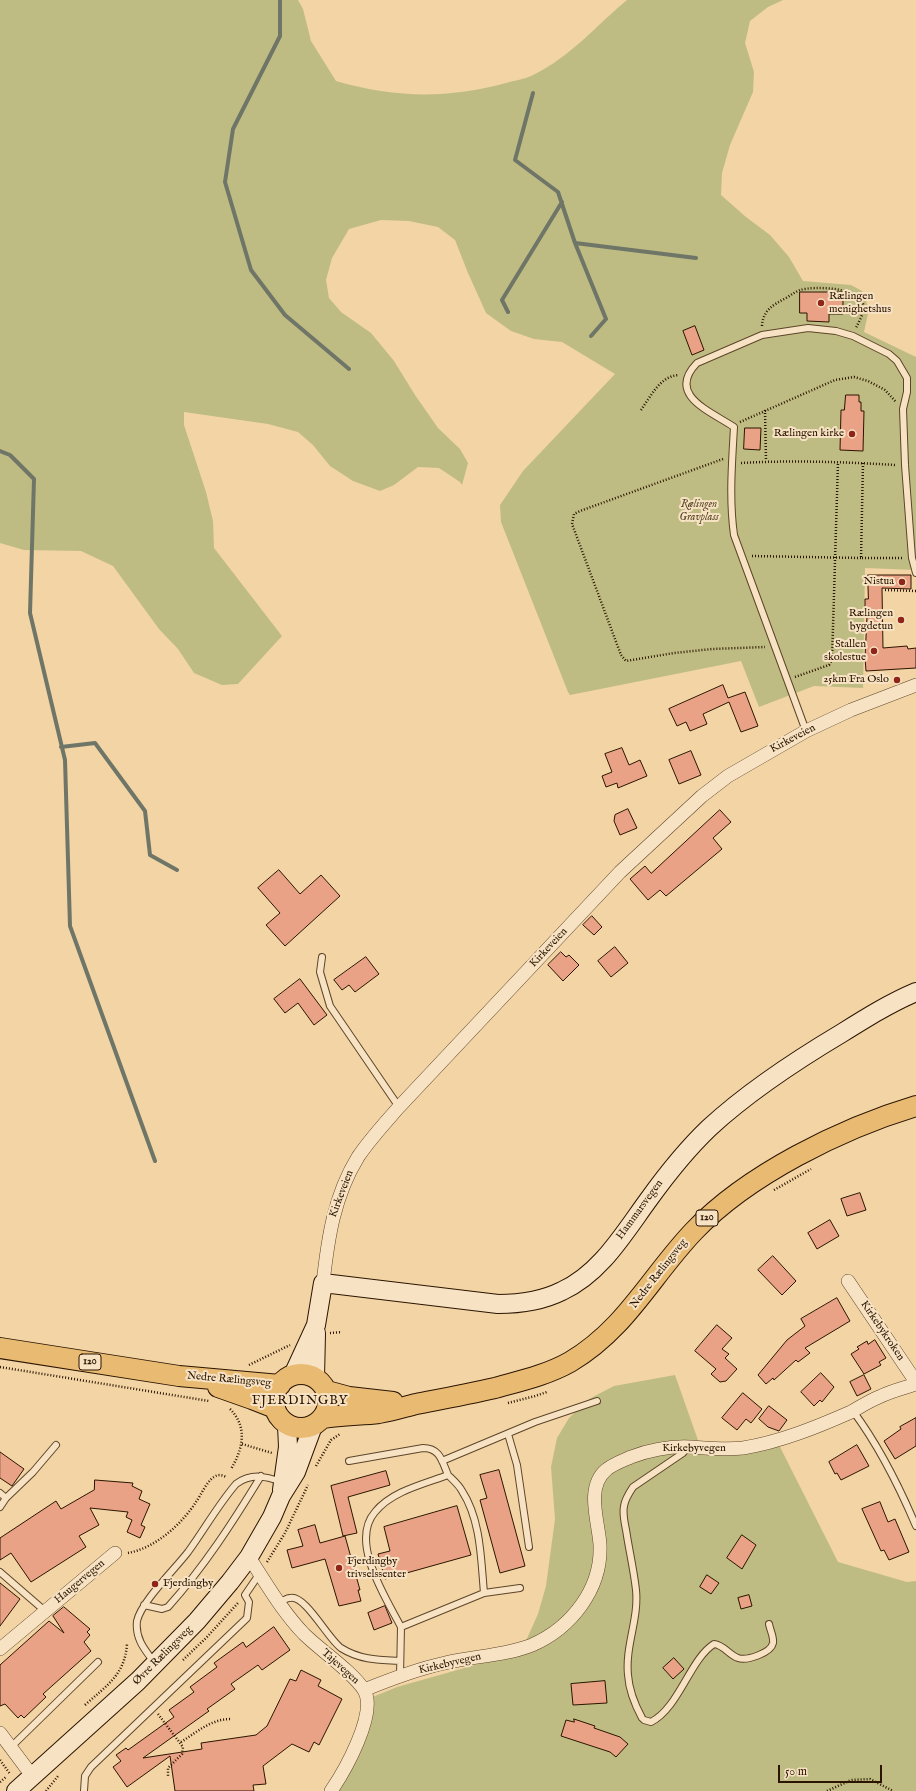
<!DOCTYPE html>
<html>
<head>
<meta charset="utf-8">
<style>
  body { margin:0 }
  #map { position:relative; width:916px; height:1791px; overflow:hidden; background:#f2d4a5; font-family:"IM FELL English",serif }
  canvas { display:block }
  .scale { position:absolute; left:778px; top:1765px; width:104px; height:18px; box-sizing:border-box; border:2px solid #2b1500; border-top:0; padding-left:5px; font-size:12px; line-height:14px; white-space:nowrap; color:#2b1500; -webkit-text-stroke:3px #f7e3c4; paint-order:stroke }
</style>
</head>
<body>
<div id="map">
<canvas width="916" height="1791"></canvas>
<div class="scale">50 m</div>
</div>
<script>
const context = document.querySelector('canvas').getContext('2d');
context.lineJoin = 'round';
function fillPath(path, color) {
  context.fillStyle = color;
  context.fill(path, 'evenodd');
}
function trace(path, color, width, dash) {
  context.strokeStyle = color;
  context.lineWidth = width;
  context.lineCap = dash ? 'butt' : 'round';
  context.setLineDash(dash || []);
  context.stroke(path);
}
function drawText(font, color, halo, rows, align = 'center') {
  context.font = font + ' "IM FELL English",serif';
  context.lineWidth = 4;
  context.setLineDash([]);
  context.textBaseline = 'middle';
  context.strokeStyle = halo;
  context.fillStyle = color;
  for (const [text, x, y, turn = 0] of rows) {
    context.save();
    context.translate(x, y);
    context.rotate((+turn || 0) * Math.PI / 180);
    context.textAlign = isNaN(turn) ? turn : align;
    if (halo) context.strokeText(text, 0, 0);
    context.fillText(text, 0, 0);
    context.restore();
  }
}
const green = new Path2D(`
  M0 0H298L303 9 311 41 336 81C395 98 447 99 506 83 516 80 527 79 535 74 571 56 597 25 627 0H783L768 7 750 21 745 43 754 72 753 92 730 145 722 173 721 195 746 217 770 235 789 257 803 281 851 285 862 291 869 309 864 332 916 357V570L865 568 863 688 814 686 759 707 741 661 570 695 568 692 501 522 500 505 523 471 615 374 562 342 534 339 511 331 486 313 468 273 455 240 438 227 409 221 381 220 349 229 332 258 326 280 329 298 341 312 371 333 394 361 415 395 438 428 460 449 468 463 462 485 460 482 439 468 418 467 394 485 380 491 353 481 330 466 313 445 298 432 268 424 184 412V425L206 492 213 521 214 548 282 636 238 684 222 685 194 673 178 649 159 629 113 566 81 551 24 550 0 543Z
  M675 1375 699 1443H778L838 1562 907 1582 916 1581V1791H328L358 1741 363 1701 397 1687 507 1656 525 1643 538 1614 546 1586 555 1519 551 1467 557 1438 569 1418 589 1399 614 1386Z`);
const stream = new Path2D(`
  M280 0V36L233 129 225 182 251 270 285 315 349 369
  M533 93 515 160 558 192 575 243 606 319 591 336
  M575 243 696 258
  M508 312 502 300 562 202
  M0 451 10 455 34 479 30 613 65 760 70 926 155 1161
  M61 747 95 743 145 811 150 855 177 870`);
const building = new Path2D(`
  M800 292H843V314H829V322L807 321V313H800Z
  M695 326 704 350 692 355 683 331Z
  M846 395H859V402H861V411H864L863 451 840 450 841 410H844Z
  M745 428H761L760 450 744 449Z
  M868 575H911V589L882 588 883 648 907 646 908 649 916 648V668L866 671 865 658 867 616H865V599H868Z
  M723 685 728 698 745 692 758 726 741 732 729 702 703 714 707 724 690 731 686 722 677 726 669 709Z
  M622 748 629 765 640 760 647 776 618 788 617 783 606 787 602 776 612 772 605 754Z
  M691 751 701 775 679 784 669 760Z
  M628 809 637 828 620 835 614 821 615 815Z
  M720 810 731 822 713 838 722 849 666 896 660 890 648 900 630 879 645 866 651 873Z
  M279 870 300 894 321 875 340 896 285 946 266 925 280 913 258 888Z
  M592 916 602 927 594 935 583 925Z
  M615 947 628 963 611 977 598 961Z
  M561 952 566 957 569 955 579 965 563 981 548 965Z
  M366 957 379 974 355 992 349 985 342 990 334 980Z
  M300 979 327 1015 314 1025 298 1003 285 1013 274 999Z
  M860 1193 866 1210 847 1216 841 1199Z
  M830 1220 839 1236 817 1249 808 1233Z
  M773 1256 796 1281 782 1295 758 1270Z
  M837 1298 850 1321 805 1348 810 1353 798 1362 796 1360 774 1380 773 1378 766 1384 758 1375 787 1340 805 1326 801 1319Z
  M717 1325 732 1338 722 1349 729 1354 725 1358 737 1369 726 1381 720 1382 711 1374 716 1369 695 1351Z
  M875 1340 886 1358 879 1362 881 1365 864 1374 851 1354 859 1349 857 1347 867 1341 868 1344Z
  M821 1373 834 1387 822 1402 820 1400 814 1406 801 1392Z
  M864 1375 871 1389 857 1396 850 1382Z
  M743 1393 762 1409 751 1423 746 1419 737 1430 722 1418Z
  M769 1406 787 1420 779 1431 768 1427 759 1419Z
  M916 1418V1446L895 1459 884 1441 901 1429 900 1427Z
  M857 1445 869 1466 841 1480 837 1473 835 1474 829 1462Z
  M0 1452 24 1469 12 1486 0 1478Z
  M499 1470 525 1566 500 1573 480 1500 487 1498 480 1475Z
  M386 1471 390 1485 348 1497 357 1533 343 1536 331 1486Z
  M95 1480 133 1483 132 1486 142 1491 139 1499 150 1504 141 1525 145 1527 140 1538 127 1532 132 1520 126 1517 128 1512 90 1508 99 1525 79 1536 86 1547 31 1582 11 1553 0 1560V1538L56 1501 61 1509 94 1490Z
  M880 1502 888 1522 895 1519 909 1552 889 1560 884 1550 881 1551 862 1509Z
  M457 1506 471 1555 385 1579 378 1554 390 1551 384 1527Z
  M315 1525 320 1543 345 1536 360 1590H358L361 1601 339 1606 325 1559 292 1568 287 1550 303 1546 298 1530Z
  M742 1535 756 1545 742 1569 727 1558Z
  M707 1575 719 1583 711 1594 700 1587Z
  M0 1583 20 1599 0 1626Z
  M749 1595 752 1606 741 1609 738 1598Z
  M385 1606 392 1623 374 1630 368 1613Z
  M64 1607 90 1629 87 1632 90 1635 84 1642 91 1651 43 1694 46 1697 24 1718 21 1715 18 1718 5 1704 0 1706V1665L49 1621 64 1633 53 1616Z
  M274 1627 290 1650 262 1670 258 1665 231 1684 235 1689 207 1709 209 1711 143 1758 202 1749 201 1743 256 1735 267 1726 290 1679 296 1681 301 1670 321 1680 318 1686 342 1699 319 1745 314 1742 309 1752 292 1744 263 1766 266 1784 253 1785 254 1791H175L170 1756 127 1787 113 1767 121 1761 116 1755 126 1748 128 1750 174 1717 169 1710 194 1692 190 1687 217 1667 214 1663 243 1642 246 1647Z
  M674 1658 684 1669 673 1679 663 1668Z
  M605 1681 607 1703 573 1705 571 1684Z
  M574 1719 595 1726 594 1728 620 1737 628 1744 616 1757 610 1752 561 1736 566 1720 574 1722Z`);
const path = new Path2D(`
  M762 326C763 310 773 305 786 298 791 295 795 292 800 290 814 286 858 287 863 304 865 312 859 321 856 328
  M641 410C651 396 660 376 679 375
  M765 410 766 461
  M740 422 835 380 854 377 868 381 885 390 896 402
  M723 459 580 511 574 514 572 524 621 655 626 661 674 653 712 649 765 647
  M741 463C793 460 844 462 896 465
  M863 463 861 558H903
  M752 556 861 558
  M885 590 916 591
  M795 677 829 665 832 660 838 462
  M774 1190 811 1169
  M330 1333 342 1332
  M249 1365 290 1345
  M0 1367 209 1401
  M508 1403 535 1396 547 1392
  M230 1409C248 1427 243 1449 231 1469
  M242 1444 272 1453
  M316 1466 331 1440 340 1434
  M128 1553C155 1548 181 1525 196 1502 201 1495 207 1481 214 1477 218 1474 222 1475 226 1477
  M267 1562 285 1533 308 1485
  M183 1660 207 1637 238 1603
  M85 1705C106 1686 125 1675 127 1644
  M158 1714 183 1747 182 1754 168 1768V1777
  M181 1742C197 1732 211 1719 231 1719
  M0 1760 10 1774
  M0 1782 6 1777
  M46 1791 58 1776
  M827 1791 851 1780 870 1779 893 1791`);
const lane = new Path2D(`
  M806 731 734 535C729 499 732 463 734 427 710 411 666 395 697 363L762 335 808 328 836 331 853 336 889 354 897 361 907 378V392L903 409 905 465 912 558 916 573
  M322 957 320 972 330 1006 399 1107
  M853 1411C879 1446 899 1486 916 1526
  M508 1434 517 1465 529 1547
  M687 1448 683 1453 633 1487C629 1493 625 1499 624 1506 622 1516 626 1527 627 1536 630 1554 634 1572 636 1590 639 1619 625 1646 628 1675 629 1690 635 1705 642 1718L644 1720 651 1722C679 1708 690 1659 714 1644 724 1645 729 1655 738 1658 747 1661 771 1653 773 1643 774 1637 770 1630 769 1624
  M349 1461 423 1448C440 1448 442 1461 448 1475
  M442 1461 535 1422 597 1401
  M0 1493 6 1498
  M0 1507 6 1498 33 1472 56 1445
  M0 1572 45 1611
  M484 1593 520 1588
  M279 1603C282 1601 287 1598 290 1598 305 1594 328 1639 341 1648 360 1660 379 1660 400 1661
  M144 1605 162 1609 168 1607C204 1567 233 1522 261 1476
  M154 1662C144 1649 135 1638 137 1621 141 1602 175 1569 188 1552 204 1530 218 1505 236 1484 251 1473 265 1476 282 1482
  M400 1676 401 1627 484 1593C481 1560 481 1520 462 1491 459 1485 453 1480 448 1475 424 1484 392 1491 375 1512 349 1542 386 1598 401 1627
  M11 1747 98 1662
  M84 1791 85 1776 91 1767 247 1618 249 1602 245 1595 260 1573`);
const street = new Path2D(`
  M848 1281 916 1382
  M323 1283C328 1238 334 1196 358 1157 370 1139 385 1123 399 1107L620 872 702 796 728 776 806 731 851 710 916 685
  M249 1557C266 1583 282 1611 304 1634 320 1650 353 1672 364 1690 378 1713 344 1772 331 1791
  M0 1649 115 1553
  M364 1690C391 1679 417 1669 445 1663 473 1656 505 1656 532 1645 571 1628 602 1589 600 1545 599 1523 585 1488 606 1470 613 1464 622 1461 631 1457 650 1450 669 1446 690 1447 708 1448 725 1450 743 1448 780 1442 817 1427 851 1412 860 1407 869 1401 879 1397 891 1391 904 1388 916 1384
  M0 1733 33 1777`);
const secondary = new Path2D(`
  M293 1375 316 1325 323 1283 498 1304C520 1304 542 1301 562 1291 601 1273 624 1233 649 1199 667 1174 686 1150 709 1128 749 1091 795 1061 842 1033 866 1018 890 1003 916 992
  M315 1378 316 1333
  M282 1490 288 1447 287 1425
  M16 1791 138 1681 197 1621 230 1582 249 1557 272 1517 281 1496 296 1472 313 1426`);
const primary = new Path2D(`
  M0 1348 179 1376 280 1385
  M274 1401a27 27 0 1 1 54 0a27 27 0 1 1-54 0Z
  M218 1387 252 1399 275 1408
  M327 1391 349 1397 393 1402
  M323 1418C342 1415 361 1415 379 1413 392 1411 404 1407 416 1404 442 1399 469 1394 495 1388 520 1381 547 1375 570 1362 626 1329 651 1276 694 1231 747 1175 842 1128 916 1106`);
const markers = [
  [821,303,4,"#8f2418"],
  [852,434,4,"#8f2418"],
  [902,582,4,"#8f2418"],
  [901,620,4,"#8f2418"],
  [874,651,4,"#8f2418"],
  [897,680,4,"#8f2418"],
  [339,1568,4,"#8f2418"],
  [155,1584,4,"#8f2418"]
];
const shields = [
  [707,1218,22],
  [90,1362,22]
];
const shieldNames = [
  ["120",707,1218],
  ["120",90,1362]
];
const poiNames = [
  ["Rælingen",829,297,"left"],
  ["menighetshus",829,310,"left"],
  ["Rælingen kirke",844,434],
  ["Nistua",894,582],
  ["Rælingen",893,614],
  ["bygdetun",893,627],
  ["Stallen",866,645],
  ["skolestue",866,658],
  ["25km Fra Oslo",889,680],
  ["Fjerdingby",347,1562,"left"],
  ["trivselssenter",347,1575,"left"],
  ["Fjerdingby",163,1584,"left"]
];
const parkNames = [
  ["Rælingen",699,505],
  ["Gravplass",699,518]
];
const streetNames = [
  ["Kirkeveien",793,739,-28],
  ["Kirkeveien",549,948,-47],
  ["Kirkeveien",342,1194,-69],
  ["Hammarsvegen",640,1210,-54],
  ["Nedre Rælingsveg",659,1274,-52],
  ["Kirkebykroken",882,1331,56],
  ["Nedre Rælingsveg",229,1380,5],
  ["Kirkebyvegen",694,1449],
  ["Haugervegen",80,1582,-40],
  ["Øvre Rælingsveg",163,1656,-45],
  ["Kirkebyvegen",450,1664,-13],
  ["Tajevegen",340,1667,42]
];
const quarterNames = [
  ["FJERDINGBY",300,1401]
];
fillPath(green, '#bfbc83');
trace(stream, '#6f7668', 4);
fillPath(building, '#e9a285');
trace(building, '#2b1500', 1);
trace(lane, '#5d4529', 8);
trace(street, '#5d4529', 14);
trace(secondary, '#2b1500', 20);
trace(primary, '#2b1500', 22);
trace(path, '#2b1500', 2.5, [1, 2]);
trace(lane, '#f7e3c4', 6);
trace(street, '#f7e3c4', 13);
trace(secondary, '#f7e3c4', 18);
trace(primary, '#e9ba72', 20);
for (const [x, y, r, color] of markers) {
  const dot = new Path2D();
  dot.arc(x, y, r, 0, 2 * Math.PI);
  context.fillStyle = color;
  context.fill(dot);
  trace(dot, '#f7e3c4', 1.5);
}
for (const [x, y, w] of shields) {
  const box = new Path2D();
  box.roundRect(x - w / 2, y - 8, w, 16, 3);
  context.fillStyle = '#f7e3c4';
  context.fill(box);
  trace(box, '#2b1500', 1);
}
drawText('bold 10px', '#2b1500', null, shieldNames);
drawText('11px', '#2b1500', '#f7e3c4', poiNames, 'right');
drawText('italic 11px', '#574727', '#f7e3c4', parkNames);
drawText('11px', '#2b1500', '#f7e3c4', streetNames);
context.letterSpacing = '1px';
drawText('13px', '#2b1500', '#f7e3c4', quarterNames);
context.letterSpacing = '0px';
</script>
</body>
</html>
